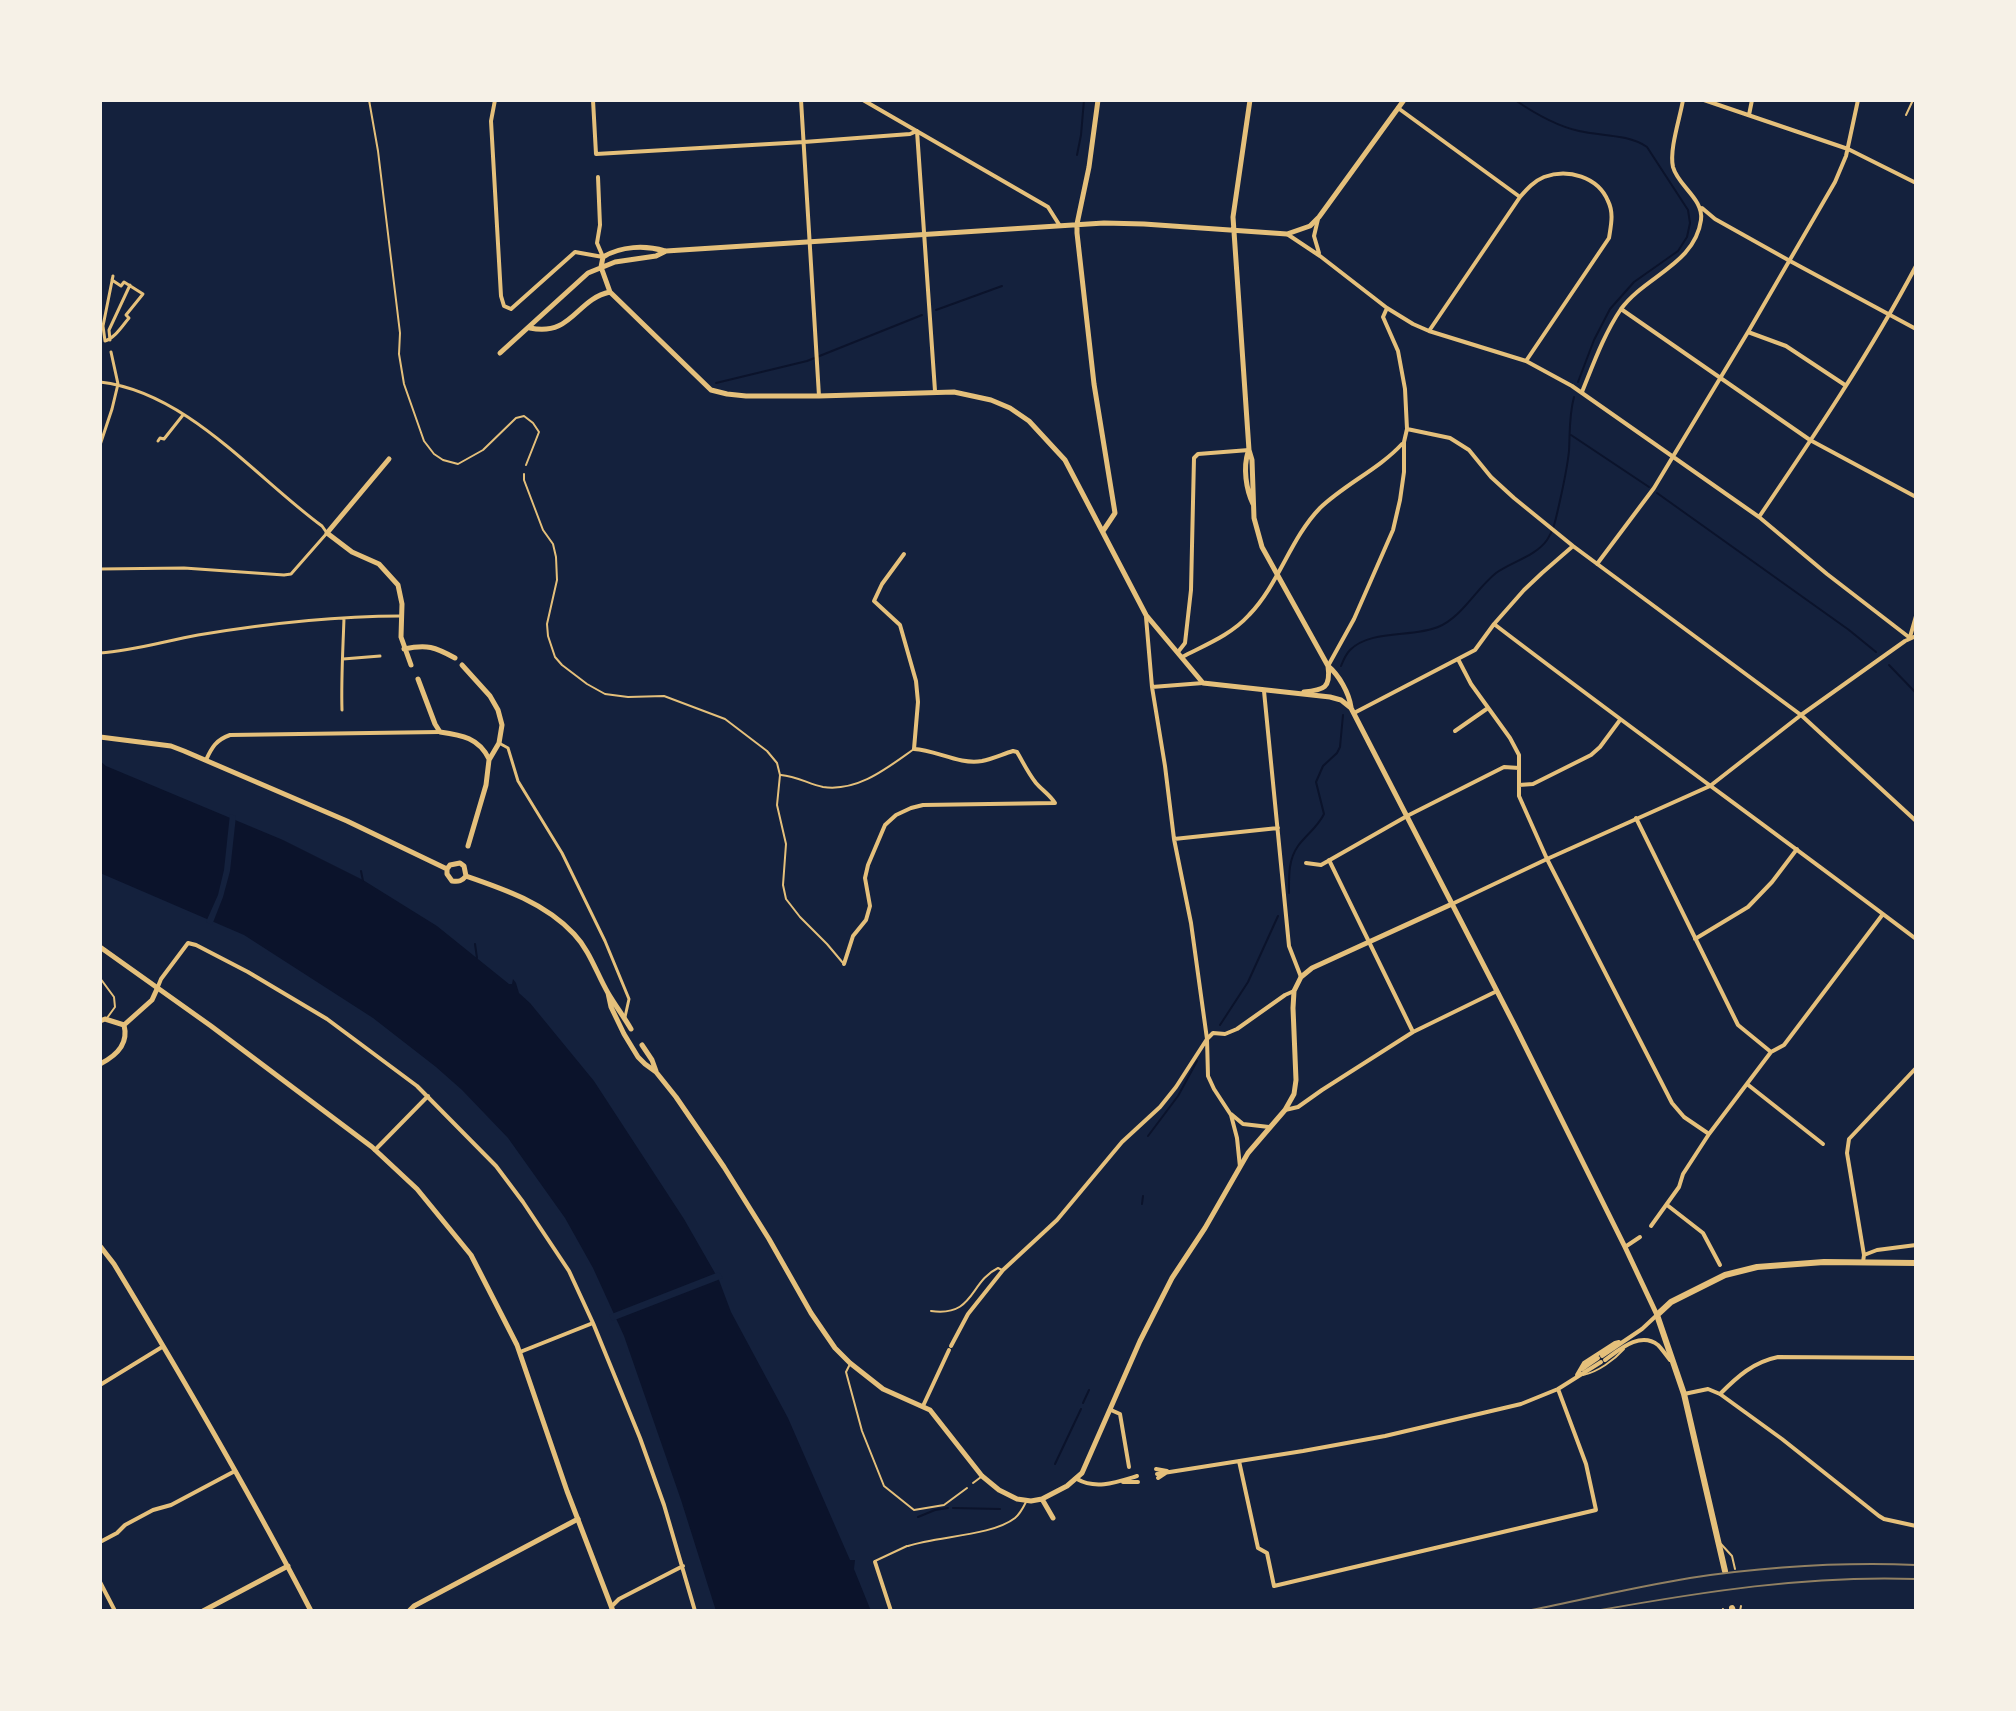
<!DOCTYPE html>
<html>
<head>
<meta charset="utf-8">
<style>
  body { margin:0 }
  #map { position:relative; width:2016px; height:1711px; overflow:hidden; background:#14213d; font-family:Overpass,sans-serif }
  canvas { display:block }
  .frame { position:absolute; inset:0; border:102px solid #f6f1e7; pointer-events:none }
</style>
</head>
<body>
<div id="map">
<canvas width="2016" height="1711"></canvas>
<div class="frame"></div>
</div>
<script>
const context = document.querySelector('canvas').getContext('2d');
context.lineJoin = 'round';
function fillPath(path, color) {
  context.fillStyle = color;
  context.fill(path, 'evenodd');
}
function trace(path, color, width, dash) {
  context.strokeStyle = color;
  context.lineWidth = width;
  context.lineCap = dash ? 'butt' : 'round';
  context.setLineDash(dash || []);
  context.stroke(path);
}
const water = new Path2D(`
  M100 761 106 766 283 840 363 880 437 926 509 984H512L513 979 516 983 519 993 530 1003 594 1081 684 1219 719 1280 731 1312 788 1418 850 1560H855L854 1569 871 1611H716L681 1500 624 1336 593 1268 565 1218 508 1138 462 1090 436 1067 373 1018 244 935 100 873Z`);
const pier = new Path2D(`
  M230 814 236 816 230 871 223 897 212 925 206 922 218 895 224 870Z
  M719 1272 723 1278 612 1321 609 1315Z`);
const stream = new Path2D(`
  M1515 100C1534 113 1556 126 1579 131 1601 136 1628 134 1647 147L1688 210 1690 223 1687 237 1678 251 1634 282 1610 309 1594 340 1578 382
  M1077 155 1081 135 1084 100
  M936 310 1002 286
  M716 383 807 361 922 315
  M1571 435 1649 487
  M1657 493 1849 630 1876 652
  M1889 665 1916 693
  M1341 666C1343 661 1346 654 1350 650 1371 629 1412 638 1438 627 1462 617 1475 590 1496 573 1511 562 1536 556 1547 540 1554 530 1556 518 1559 505 1563 487 1567 470 1569 451 1570 432 1569 415 1574 397
  M361 871 363 881
  M1289 893C1289 877 1288 860 1298 846 1306 835 1317 828 1324 814L1316 782 1323 766 1337 753 1340 747 1343 715
  M475 944 477 958
  M1220 1025 1248 982 1278 916
  M1148 1136 1178 1096 1197 1061
  M1142 1204 1143 1196
  M1083 1403 1089 1390
  M1055 1464 1081 1409
  M953 1508 1000 1509
  M918 1517 935 1510 948 1508`);
const service = new Path2D(`
  M369 100 378 151 400 333 399 354 404 384 424 441 434 454 443 460 458 464 483 450 516 418 524 416 533 423 539 432 526 465
  M1906 115 1913 100
  M524 474V480L543 530 553 544 556 557 557 580 547 624 548 636 555 657 562 665 587 684 605 694 628 697 664 696 725 719 767 751 777 763 780 775 777 805 786 844 783 885 786 899 800 917 827 944 843 963
  M781 775C796 776 809 784 823 787 858 792 887 768 914 749
  M100 978 114 997 115 1007 107 1018
  M931 1311C975 1317 969 1282 998 1268L1002 1270
  M850 1364 846 1372 862 1431 884 1486 914 1510 944 1505 967 1488
  M1583 1375C1598 1372 1614 1360 1624 1349
  M973 1483 981 1477
  M1721 1544 1732 1556 1735 1569
  M908 1546C937 1536 992 1536 1015 1518 1020 1514 1023 1508 1026 1502
  M875 1561 907 1546
  M1723 1609 1724 1611
  M1740 1611 1741 1606`);
const pedestrian = new Path2D(`
  M113 276 112 280 121 286 124 282 143 294 126 315 129 318C122 326 115 338 105 341L103 326Z
  M110 340 109 330 130 285
  M100 382C187 392 255 477 322 526L327 533 291 574 284 575 184 568 100 569
  M158 441 160 438 164 439 183 415
  M100 445 112 409 118 384 111 352
  M100 653C133 651 165 641 198 635 264 624 334 616 401 616
  M343 659 380 656
  M342 710C341 679 343 649 344 618
  M499 743 508 748 518 781 562 853 605 941 629 999 625 1017`);
const minor = new Path2D(`
  M495 100 491 121 501 296 504 306 511 309 575 252 603 257
  M593 100 596 154 804 142 910 134 917 131
  M801 100 819 396
  M863 100 1048 207 1060 226
  M1704 100 1848 149 1916 183
  M1398 108 1520 197
  M1749 115 1752 100
  M917 131 935 391
  M598 177 600 225 597 243 603 257
  M1702 208 1715 219 1790 261 1916 329
  M1318 219 1314 236 1319 253
  M1287 234 1320 256 1387 308 1413 324 1429 331 1526 361 1572 386 1759 517 1827 574 1910 638
  M1621 309 1810 440 1916 497
  M1429 331 1520 197C1527 189 1534 181 1544 177 1568 168 1598 177 1608 201 1614 213 1611 225 1609 238L1526 361
  M1748 332 1786 346 1845 385
  M1582 392C1593 365 1604 334 1621 309 1645 276 1695 264 1701 220 1704 199 1678 186 1673 167 1669 150 1680 118 1683 100
  M1407 429 1450 438 1469 450 1491 477 1514 498 1573 546 1801 715 1916 821
  M1759 517C1814 436 1870 353 1916 266
  M1597 564 1654 488 1748 332 1835 182 1846 156 1858 100
  M1146 617 1152 687 1165 766 1174 839 1191 923 1207 1039 1208 1076 1214 1089 1231 1115 1237 1138 1240 1167
  M1494 624C1634 731 1776 833 1916 939
  M1910 637 1916 616
  M1178 652 1185 643 1191 590 1194 458 1198 454 1249 450
  M1182 657C1205 645 1231 635 1249 615 1279 584 1290 539 1320 508 1345 484 1379 469 1402 444
  M1458 659 1471 684 1510 738 1519 755V796L1547 859 1672 1103 1684 1117 1709 1134
  M1328 666 1354 619 1393 530 1400 500 1404 472V442L1407 429 1405 389 1398 351 1383 317 1387 308
  M1152 687 1203 683
  M1264 691 1289 946 1301 977
  M1354 713 1475 650 1494 624 1524 590 1542 573 1573 546
  M1455 731 1488 708
  M206 760C212 747 216 740 230 735L439 732
  M1519 785 1533 784 1591 755 1600 747 1620 720
  M1636 818 1738 1025 1771 1052
  M1174 839 1278 828
  M1329 860 1413 1032
  M1306 863 1321 865 1407 816 1504 767 1519 768
  M1452 904 1547 859 1710 786 1801 715 1905 641 1916 636
  M1695 939 1748 907 1772 882 1797 849
  M844 964 853 936 866 920 870 906 865 878 868 865 885 825 896 815 911 808 923 805 1055 803C1050 795 1042 790 1036 783 1028 773 1023 762 1017 752L1013 751C1003 754 992 759 982 761 959 765 936 750 914 749L918 702 916 681 900 625 874 601 882 584 904 554
  M157 989 161 979 188 943 196 945 248 972 327 1019 417 1086 496 1166 523 1202 569 1271 593 1323 640 1438 664 1505 695 1611
  M1747 1084 1823 1144
  M1285 1110 1298 1107 1322 1090 1413 1032 1497 991
  M1231 1114 1243 1124 1269 1127
  M375 1150 428 1096
  M1667 1205 1703 1233 1720 1265
  M1651 1226 1679 1187 1683 1174 1709 1134 1771 1052 1784 1045 1883 914
  M1625 1247 1640 1237
  M1864 1255 1877 1250 1916 1245
  M1863 1262 1864 1255 1847 1153 1849 1139 1916 1068
  M951 1346 968 1314 1003 1270 1057 1220 1122 1142 1160 1107 1176 1087 1207 1039 1213 1033 1225 1034 1237 1029 1285 995 1294 991
  M520 1352 593 1323
  M1602 1356 1642 1329 1657 1315
  M1605 1360C1619 1350 1640 1331 1658 1345 1662 1349 1666 1355 1670 1360
  M1582 1369 1598 1358
  M1577 1375 1584 1363 1615 1343 1619 1342
  M100 1385 162 1347
  M1684 1394 1708 1389 1720 1394 1782 1439 1879 1516 1884 1519 1916 1526
  M1720 1394C1737 1377 1753 1362 1778 1357L1916 1358
  M923 1406 949 1350
  M1111 1410 1120 1414 1129 1467
  M1239 1461 1258 1548 1267 1553 1274 1586 1596 1510 1586 1464 1558 1389
  M1156 1469 1167 1471
  M1157 1474 1303 1451 1385 1436 1521 1404 1558 1389 1601 1362
  M1158 1478 1167 1472
  M1077 1479C1096 1490 1117 1482 1137 1476
  M1123 1482H1138
  M100 1542 117 1533 125 1525 153 1510 171 1505 235 1471
  M875 1562 891 1611
  M100 1582 115 1611
  M611 1607 619 1599 683 1566`);
const tertiary = new Path2D(`
  M1098 100 1089 167 1077 224V233L1094 384 1115 513 1103 531
  M1250 100 1233 217 1249 450 1252 460 1254 518 1262 547 1328 666C1339 675 1349 693 1351 707
  M601 267 610 292 711 390 727 394 746 396H819L954 392 991 400 1010 408 1029 421 1065 460 1146 615 1203 683 1330 697 1341 700 1351 708 1516 1028 1625 1247 1657 1315
  M601 267 603 257C621 246 645 245 665 251
  M530 328C572 337 576 299 610 292
  M500 353 588 273 615 262 656 256 666 251 1104 223 1144 224 1287 234 1310 226 1319 217 1404 100
  M1248 452C1243 468 1246 489 1253 504
  M389 459 327 533 352 552 379 564 398 585 402 604 401 637 411 665
  M404 649C427 644 435 647 455 658
  M462 665 490 696 498 710 502 725 499 743 489 760 486 785 468 846
  M418 679 435 724 440 732C462 735 479 738 489 759
  M1304 692C1324 690 1331 688 1328 666
  M100 737 171 746 184 751 347 821 447 869V874L452 881C459 882 462 881 466 876
  M447 869 450 865 460 863 464 866 466 876
  M466 876C504 889 545 903 574 934 590 951 596 972 608 993 615 1005 624 1017 631 1029
  M608 993 611 1007 624 1034 638 1057 645 1064 656 1072 676 1097 724 1167 769 1239 811 1313 835 1348 850 1363 883 1389 930 1410 982 1476 999 1490 1017 1499 1031 1501 1042 1499 1067 1486 1082 1473 1140 1341 1172 1278 1205 1228 1248 1153 1285 1110 1294 1094 1296 1080 1293 1008 1294 991 1301 977 1312 968 1452 904
  M100 1021 105 1019 124 1025
  M124 1025 152 1000 157 989
  M642 1045 652 1060 656 1071
  M100 1064C116 1056 129 1044 124 1025
  M100 1246 114 1264C183 1378 250 1493 311 1611
  M1042 1499 1053 1518
  M203 1611 288 1566
  M409 1611 414 1606 578 1519`);
const secondary = new Path2D(`
  M100 947 211 1026 372 1147 417 1189 471 1255 517 1345 567 1491 613 1611`);
const primary = new Path2D(`
  M1725 1571 1684 1394 1657 1315 1671 1302 1725 1275 1757 1267 1824 1262 1916 1263
  M1732 1608 1733 1611`);
const rail = new Path2D(`
  M1527 1611C1581 1600 1635 1587 1690 1578 1764 1567 1841 1562 1916 1565
  M1595 1611C1701 1592 1808 1575 1916 1579`);
fillPath(water, '#0b132b');
fillPath(pier, '#14213d');
trace(stream, '#0b132b', 2);
trace(service, '#e5c07b', 2);
trace(pedestrian, '#e5c07b', 3);
trace(minor, '#e5c07b', 4);
trace(tertiary, '#e5c07b', 5);
trace(secondary, '#e5c07b', 5);
trace(primary, '#e5c07b', 6);
trace(rail, '#918062', 2);
</script>
</body>
</html>
